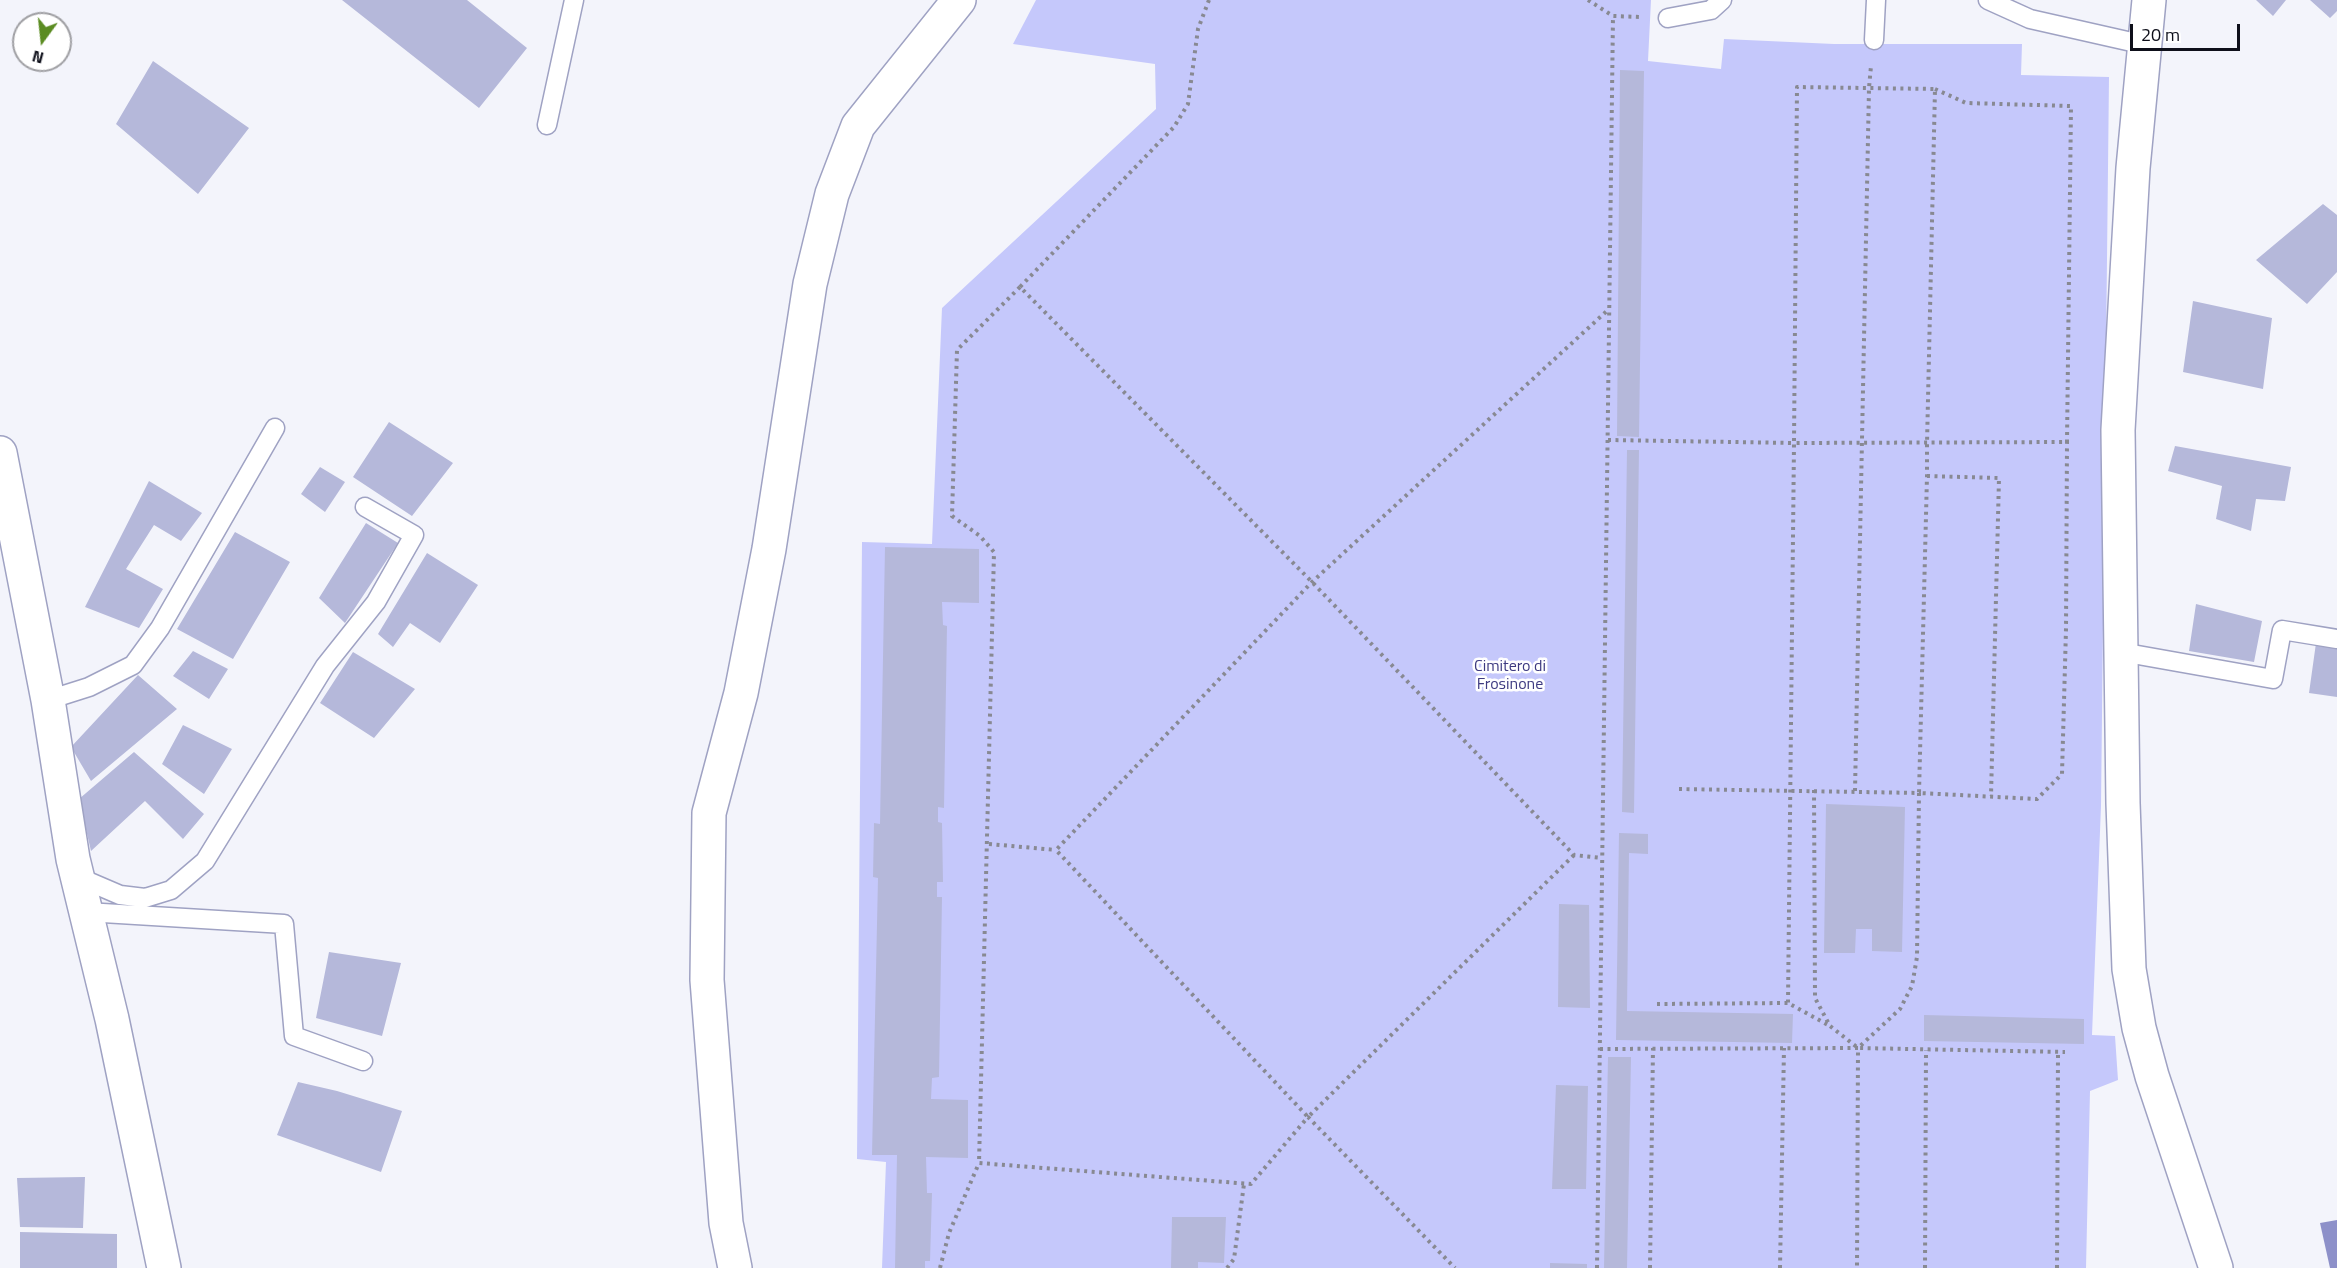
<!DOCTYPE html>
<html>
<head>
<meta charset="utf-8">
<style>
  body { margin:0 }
  #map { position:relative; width:2337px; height:1268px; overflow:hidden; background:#f3f4fb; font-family:"Titillium Web",sans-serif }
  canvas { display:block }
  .north { position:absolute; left:12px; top:12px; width:60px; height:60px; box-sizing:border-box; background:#fff; border:2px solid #9f9fa3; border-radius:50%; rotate:195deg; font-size:16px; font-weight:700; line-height:24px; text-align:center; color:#0e0f1a }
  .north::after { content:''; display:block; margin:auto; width:21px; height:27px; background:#5b8c22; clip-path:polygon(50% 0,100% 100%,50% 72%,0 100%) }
  .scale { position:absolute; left:2130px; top:24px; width:110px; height:27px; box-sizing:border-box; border:3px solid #0e0f1a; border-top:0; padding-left:8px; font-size:18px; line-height:21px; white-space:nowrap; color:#0e0f1a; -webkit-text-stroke:4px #fff; paint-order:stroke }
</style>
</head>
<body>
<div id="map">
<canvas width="2337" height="1268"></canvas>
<div class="north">N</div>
<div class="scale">20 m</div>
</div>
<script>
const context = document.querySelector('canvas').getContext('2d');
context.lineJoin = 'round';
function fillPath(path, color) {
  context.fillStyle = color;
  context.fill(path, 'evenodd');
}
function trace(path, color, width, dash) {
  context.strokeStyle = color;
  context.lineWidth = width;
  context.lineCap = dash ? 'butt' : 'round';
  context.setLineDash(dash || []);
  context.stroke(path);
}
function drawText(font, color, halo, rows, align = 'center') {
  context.font = font + ' "Titillium Web",sans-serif';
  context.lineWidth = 5;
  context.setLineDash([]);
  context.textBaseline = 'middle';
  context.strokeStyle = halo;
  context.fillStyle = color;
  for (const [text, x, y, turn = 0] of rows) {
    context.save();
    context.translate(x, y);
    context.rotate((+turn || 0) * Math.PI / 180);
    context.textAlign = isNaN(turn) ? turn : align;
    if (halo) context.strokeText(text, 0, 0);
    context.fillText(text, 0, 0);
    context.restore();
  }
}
const green = new Path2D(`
  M1036 0H1651L1648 61 1721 69 1724 39 1834 44H2022L2021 75 2109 77 2101 806 2092 1035 2115 1036 2118 1080 2090 1091 2086 1268H882L886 1162 857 1159 862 542 932 544 942 308 1156 109 1155 64 1013 44Z`);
const water = new Path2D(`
  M2337 1220V1268H2330L2320 1223Z`);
const building = new Path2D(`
  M342 0H467L527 48 479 108Z
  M2256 0H2286L2273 16Z
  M2310 0H2337V11L2330 18Z
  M153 61 249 128 198 194 116 124Z
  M1620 70 1644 71 1639 437 1617 436Z
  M2323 204 2337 215V272L2307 304 2256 260Z
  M2193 301 2272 318 2263 389 2183 372Z
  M389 422 453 463 412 516 353 477Z
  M2175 446 2291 467 2285 501 2256 499 2251 531 2216 519 2222 486 2168 471Z
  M1627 450H1639L1634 813 1622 812Z
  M320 467 345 482 325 512 301 494Z
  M149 481 202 513 181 541 154 525 126 569 163 589 139 628 85 607Z
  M366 523 398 543 345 623 319 598Z
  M235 532 290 562 233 659 177 629Z
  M885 547 979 549V603L942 602 943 625 947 626 944 808 938 807V822L942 823 943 882H937V897H942L939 1077 932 1078 931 1099 968 1100V1158L926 1157 927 1193H932L930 1261H925V1268H895L897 1155H872L878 878 873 877 874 823 880 824Z
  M427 553 478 585 440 643 410 623 393 647 378 634Z
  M2196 604 2262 621 2254 662 2189 651Z
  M2316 643 2337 644V697L2309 693Z
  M193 651 228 669 209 699 173 676Z
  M353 652 415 689 374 738 320 703Z
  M138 675 177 709 91 781 71 747Z
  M183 725 232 749 204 794 162 764Z
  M134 752 204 814 183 839 145 801 91 851 79 799Z
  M1826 804 1905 807 1902 952 1872 951V929H1856L1855 953H1824Z
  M1619 833 1648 834V854L1629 853 1627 1011 1793 1014 1792 1043 1616 1040Z
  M1559 904 1589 905 1590 1008 1558 1007Z
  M329 952 401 963 382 1036 316 1018Z
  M1924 1015 2084 1019V1044L1924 1041Z
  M1608 1057H1631L1627 1268H1604Z
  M298 1082 337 1091 402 1111 381 1172 277 1135Z
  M1556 1085 1588 1086 1586 1189H1552Z
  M85 1177 83 1228 20 1227 17 1178Z
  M1172 1217H1226L1224 1263 1198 1262V1268H1171Z
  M20 1232 117 1234V1268H20Z
  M1550 1263 1587 1264V1268H1550Z`);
const path = new Path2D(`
  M1209 0 1198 29 1188 104 1174 127 1020 287 1312 582 1574 855 1602 858
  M1588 0 1613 16
  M1935 89 1966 103 2071 106 2067 442 1794 443 1797 87 1935 89 1927 444V476L1919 793 2037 799 2062 774 2066 629 2067 442
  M1020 287 957 350 952 516 980 536 994 552 979 1163 1251 1184 1308 1117 1455 1268
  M1608 440 1794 443 1788 1003
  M1927 476 1999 478 1991 796
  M1679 789 1919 793 1917 957 1912 986 1900 1009 1858 1048
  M1814 790 1815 998 1830 1026 1858 1048 2065 1052
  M1855 791 1869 88 1871 66
  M989 844 1056 850
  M1574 855 1308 1117 1056 850 1312 582 1609 309
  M1657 1004 1788 1003 1830 1026
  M1600 1049 1858 1048 1857 1268
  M940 1268 949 1233 979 1163
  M1227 1268 1234 1259 1244 1184
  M1597 1268 1613 16 1641 17
  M1650 1268 1653 1048
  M1780 1268 1784 1048
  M1925 1268 1926 1050
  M2057 1268 2058 1052`);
const lane = new Path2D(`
  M1988 0 2030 19 2145 45
  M1668 18 1711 10 1722 0
  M1874 40 1876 0
  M547 125 574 0
  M2121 652 2273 679 2282 630 2337 639
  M48 700 89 687 133 665 160 628 275 428
  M78 877 120 895 145 898 171 890 205 861 325 666 376 602 414 535 365 507
  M86 912 284 924 294 1036 363 1061`);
const street = new Path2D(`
  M2149 0 2133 168 2118 430 2123 803 2129 969 2139 1028 2152 1076 2216 1268
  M0 453 48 700 73 859 112 1019 164 1268
  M735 1268 726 1223 707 980 709 813 741 693 769 549 810 284 832 194 858 126 959 0`);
const parkNames = [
  ["Cimitero di",1510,667],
  ["Frosinone",1510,685]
];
fillPath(green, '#c5c8fb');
fillPath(water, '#8d90c9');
fillPath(building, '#b5b8da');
trace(lane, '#9fa2c3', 21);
trace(street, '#9fa2c3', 36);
trace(path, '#888992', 4, [3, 4.5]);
trace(lane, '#fff', 18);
trace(street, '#fff', 33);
drawText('16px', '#3d3a80', '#fff', parkNames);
</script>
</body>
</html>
